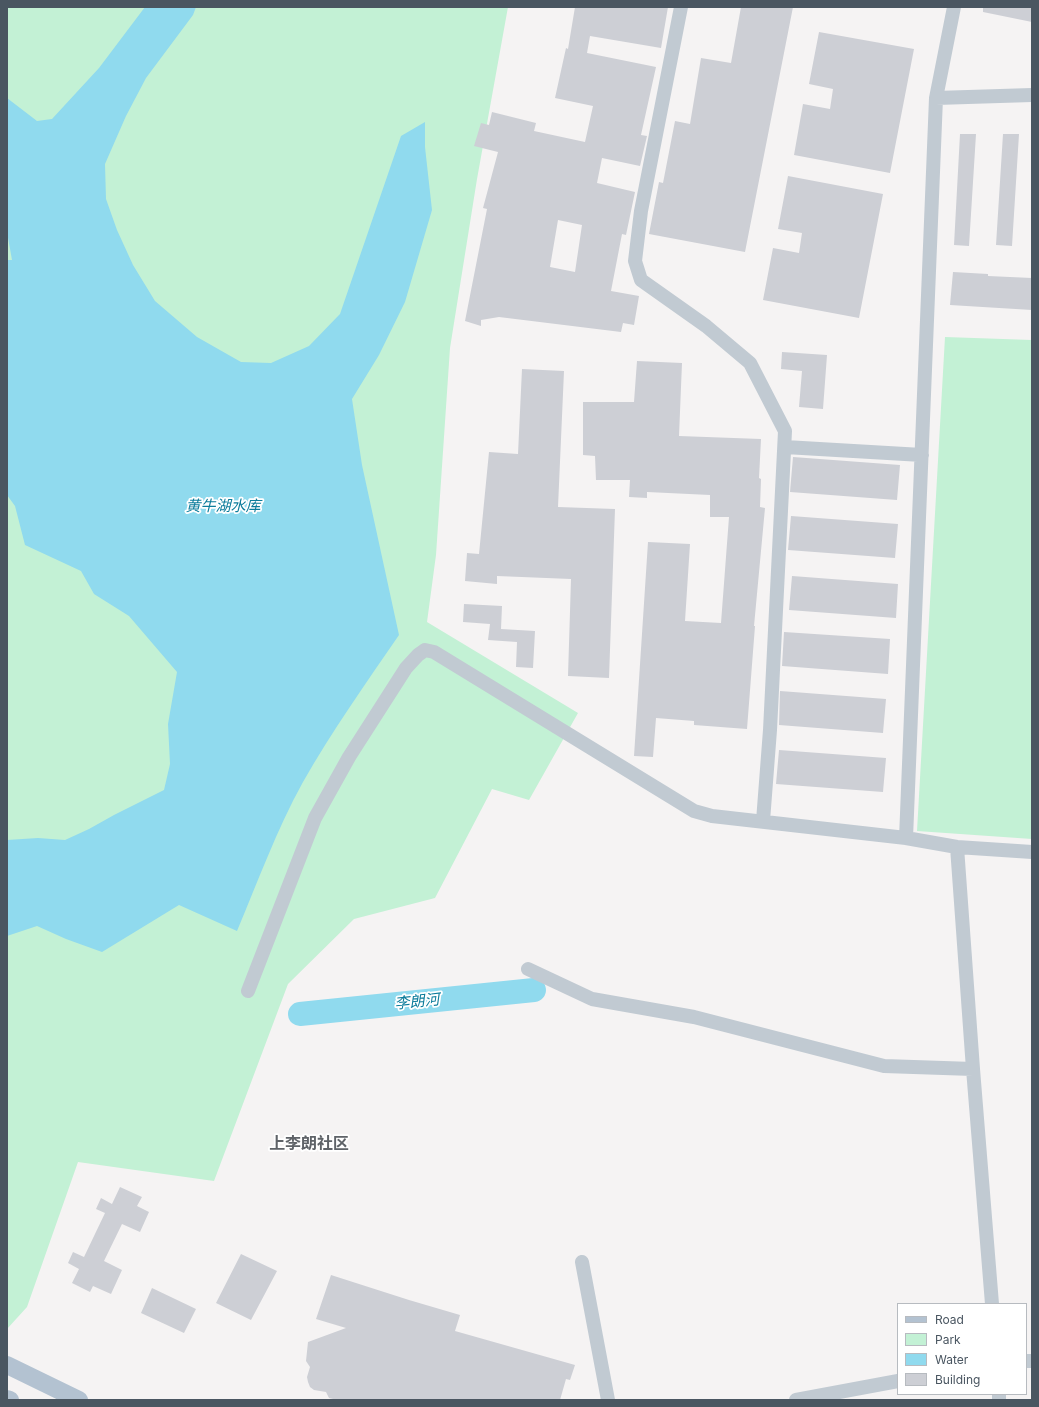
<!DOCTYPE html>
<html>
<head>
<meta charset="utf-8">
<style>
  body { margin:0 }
  #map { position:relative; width:1039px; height:1407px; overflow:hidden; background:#f5f3f3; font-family:Inter,sans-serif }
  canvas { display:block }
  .frame { position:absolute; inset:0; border:8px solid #4a5661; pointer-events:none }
  .legend { position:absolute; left:897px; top:1303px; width:130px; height:92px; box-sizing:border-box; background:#fff; border:1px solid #b7bbc0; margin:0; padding:5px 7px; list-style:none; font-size:12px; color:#4a5661 }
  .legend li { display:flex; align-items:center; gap:8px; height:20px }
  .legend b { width:20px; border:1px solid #b7bbc0 }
</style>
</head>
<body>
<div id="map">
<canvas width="1039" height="1407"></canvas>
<div class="frame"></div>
<ul class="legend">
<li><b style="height:5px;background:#b3c2d1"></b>Road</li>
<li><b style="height:11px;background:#c3f1d5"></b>Park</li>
<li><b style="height:11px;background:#90daee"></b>Water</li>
<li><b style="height:11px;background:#cdcfd5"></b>Building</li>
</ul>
</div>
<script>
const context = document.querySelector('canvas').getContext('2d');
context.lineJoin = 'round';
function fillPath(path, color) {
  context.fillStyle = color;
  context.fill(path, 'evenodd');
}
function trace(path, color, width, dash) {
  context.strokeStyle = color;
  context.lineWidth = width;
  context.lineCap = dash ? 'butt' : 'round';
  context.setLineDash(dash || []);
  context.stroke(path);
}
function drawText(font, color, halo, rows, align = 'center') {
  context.font = font + ' Inter,"Noto Sans SC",sans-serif';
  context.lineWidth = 3.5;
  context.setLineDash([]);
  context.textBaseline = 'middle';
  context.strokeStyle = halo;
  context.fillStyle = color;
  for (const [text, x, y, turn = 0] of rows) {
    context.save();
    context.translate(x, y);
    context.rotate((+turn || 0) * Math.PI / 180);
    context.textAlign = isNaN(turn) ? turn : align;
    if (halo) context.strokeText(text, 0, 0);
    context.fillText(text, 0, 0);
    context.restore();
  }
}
const green = new Path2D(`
  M7 7H508L477 179 450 348 436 555 427 622 578 713 529 800 492 789 435 898 354 919 288 984 214 1181 78 1162 27 1307 7 1329Z
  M945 337 1032 340V839L917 831Z`);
const water = new Path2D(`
  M145 7H196L193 15 146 78 126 116 105 164 106 199 117 230 133 265 155 301 197 337 241 362 271 363 309 346 340 314 401 136 425 122V147L432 210 405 302 379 355 352 399 362 465 399 635C366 683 332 731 303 782 277 829 258 881 237 931L179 905 102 952 66 939 37 926 7 936V840L38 838 65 840 89 829 114 815 164 790 170 764 168 724 177 672 129 616 94 594 81 571 25 545 15 506 7 495V260H12L7 232V98L37 121 52 119 99 68Z`);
const river = new Path2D(`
  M300 1014 534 990`);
const building = new Path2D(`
  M575 7H668L661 48 590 36 587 53 656 67 641 135 647 136 640 166 602 158 597 183 635 192 626 235 622 234 611 291 639 296 634 325 623 323 621 332 499 317 481 320V326L465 321 487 209 483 208 498 152 474 146 481 123 489 125 492 112 536 123 534 131 585 142 593 106 555 98 566 48 568 49ZM558 220 582 225 575 272 550 267Z
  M741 7H793L745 252 649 234 659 182 663 183 675 121 690 124 701 58 731 63Z
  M983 7H1032V22L983 12Z
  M819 32 914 49 890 173 794 155 803 104 830 109 833 89 809 84Z
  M960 134H976L969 246 954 245Z
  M1003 134H1019L1012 246 996 245Z
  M788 176 883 194 859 318 763 300 773 248 799 253 802 233 778 229Z
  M953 272 988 274V276L1032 278V310L950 305Z
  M782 352 827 355 823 409 799 407 802 371 781 369Z
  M637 361 682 363 679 436 761 439 759 478 761 479 760 507 765 508 754 626H755L747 729 694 725V721L656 718 653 757 634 756 648 542 690 544 685 621 721 623 729 517H710V495L647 492V498L629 497 630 480H596L595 456 583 455V402H634Z
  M522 369 564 371 558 507 615 509 609 678 568 676 571 579 497 576V584L465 581 467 553 479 554 489 452 518 454Z
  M793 457 900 465 897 500 790 492Z
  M791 516 898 524 895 558 788 550Z
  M792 576 898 584 896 618 789 610Z
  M464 604 502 606 501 629 535 631 533 668 516 667 517 642 488 640 490 624 463 622Z
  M784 632 890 639 888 674 782 666Z
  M780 691 886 699 883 733 779 725Z
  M779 750 886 758 883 792 776 784Z
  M120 1187 142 1197 137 1206 149 1212 140 1232 122 1224 104 1261 122 1270 111 1294 93 1286 90 1292 72 1283 79 1269 68 1263 73 1252 84 1257 105 1213 96 1209 101 1198 112 1204Z
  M241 1254 277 1271 251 1320 216 1303Z
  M331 1275 409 1300 460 1315 455 1331 575 1365 570 1380 566 1379 560 1400H337L329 1398 326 1392 314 1390 310 1387 308 1382 307 1377 310 1367 306 1361 308 1342 346 1328 316 1319Z
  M152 1288 196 1309 184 1333 141 1313Z`);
const minor = new Path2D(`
  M681 7 641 211 635 261 641 280 706 326 750 363 785 431 770 730 763 821
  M936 98 1032 95
  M785 447 922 455
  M906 838 936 98 954 7
  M957 847 973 1069
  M528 969 592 999 694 1017 884 1066 973 1069 992 1304
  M248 991 315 818 349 757 406 668 418 655 425 650 434 652 694 811 712 816 906 838 957 847 1032 852
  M582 1262 608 1400
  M1026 1361H1032
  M999 1394V1400
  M796 1400 898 1381`);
const major = new Path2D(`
  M7 1365 79 1400
  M7 1399 10 1400`);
const waterNames = [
  ["黄牛湖水库",223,506],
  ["李朗河",417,1002,-6]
];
const quarterNames = [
  ["上李朗社区",309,1144]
];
fillPath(green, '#c3f1d5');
fillPath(water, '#90daee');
trace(river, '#90daee', 24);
fillPath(building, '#cdcfd5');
trace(minor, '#c1cad2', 14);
trace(major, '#b3c2d1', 18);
drawText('italic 15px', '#0c7c9b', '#fff', waterNames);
drawText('bold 16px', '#5f6368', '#fff', quarterNames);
</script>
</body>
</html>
